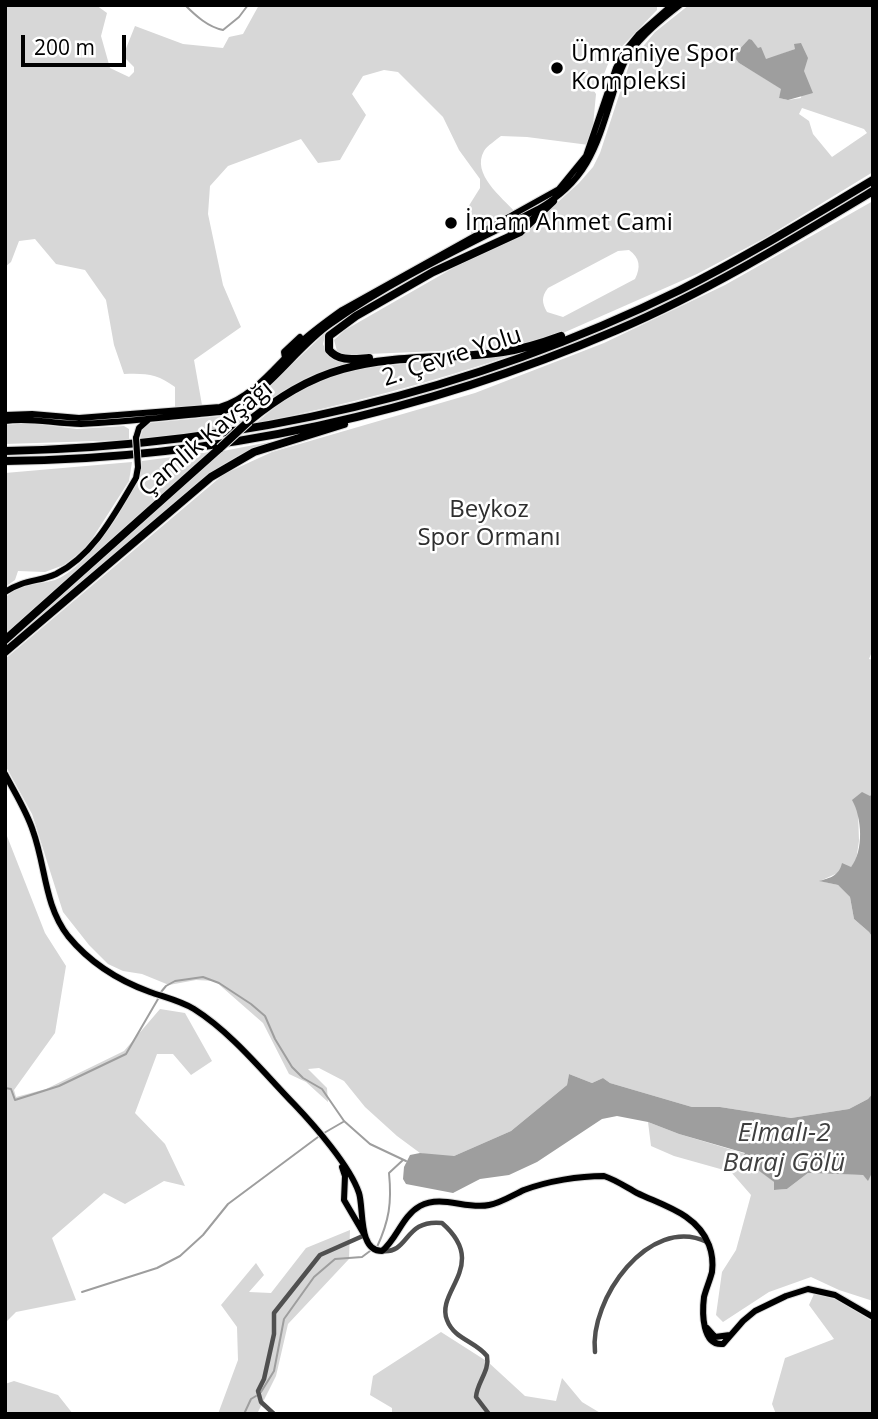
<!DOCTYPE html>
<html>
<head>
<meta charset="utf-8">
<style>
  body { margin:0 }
  #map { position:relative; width:878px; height:1419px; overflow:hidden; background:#fff; font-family:"Open Sans",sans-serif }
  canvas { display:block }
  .frame { position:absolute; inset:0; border:7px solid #000; pointer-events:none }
  .scale { position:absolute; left:21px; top:35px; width:105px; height:32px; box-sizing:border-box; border:4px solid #000; border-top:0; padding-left:9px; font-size:21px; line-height:24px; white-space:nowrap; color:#000; -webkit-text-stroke:5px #fff; paint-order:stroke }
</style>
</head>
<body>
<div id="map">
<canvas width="878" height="1419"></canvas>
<div class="frame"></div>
<div class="scale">200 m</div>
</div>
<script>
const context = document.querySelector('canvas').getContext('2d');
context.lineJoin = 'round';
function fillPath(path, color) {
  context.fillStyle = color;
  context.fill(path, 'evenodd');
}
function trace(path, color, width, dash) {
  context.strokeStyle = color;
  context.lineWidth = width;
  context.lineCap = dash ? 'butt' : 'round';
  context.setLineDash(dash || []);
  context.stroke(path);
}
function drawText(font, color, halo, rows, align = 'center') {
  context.font = font + ' "Open Sans",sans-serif';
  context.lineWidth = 5;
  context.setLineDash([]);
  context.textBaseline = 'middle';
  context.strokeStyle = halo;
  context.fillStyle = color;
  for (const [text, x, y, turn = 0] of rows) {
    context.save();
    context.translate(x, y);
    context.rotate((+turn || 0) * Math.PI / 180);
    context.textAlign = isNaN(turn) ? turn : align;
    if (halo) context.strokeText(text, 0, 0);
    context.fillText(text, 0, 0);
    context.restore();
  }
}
const green = new Path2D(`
  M5 5H96L107 13 101 36 110 68 129 77 134 72V67L123 56 135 26 183 44 223 48 229 37 243 34 259 5H657V10L610 59 598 89 594 91 596 94 592 136 589 145 527 137 501 136C496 140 487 146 484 151 471 174 502 197 515 212L472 235 465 212 480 188V179L459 150 443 117 398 72 384 70 363 76 352 94 366 115 340 160 318 163 301 139 228 166 210 186 208 214 223 285 241 327 194 360 202 405 175 408V387C158 374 145 373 124 374L114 345 106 300 85 270 56 264 35 239 19 241 11 262 5 267Z
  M689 5H873V172L765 238 697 274 563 333 509 348 345 355 337 351 334 340 345 330 467 260 518 238 579 183 593 167 600 153 630 62 655 32ZM752 40 766 60 795 49 797 45 804 71 801 98 788 100 779 98 782 89 739 63ZM802 108 864 129 867 133 832 157 813 134 809 121 799 114ZM629 250C640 258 641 267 635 279L563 317 547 312C542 303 541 297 548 288L618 251Z
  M873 201V649L869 659 873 660V793L858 811 859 841 856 861 851 867 820 881 838 885 850 897 854 919 869 932 873 938V1093L868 1099 849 1109 791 1118 720 1107H692L610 1083 603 1078 592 1083 569 1074 567 1085 511 1131 454 1156H432L420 1153 397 1136 365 1107 344 1081 319 1068 308 1069 327 1088 328 1102 306 1082 289 1074 263 1023 215 981 196 980 169 985 142 974 123 971 108 964 89 945 63 912 32 814 5 765V659L224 474 272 452 475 393 604 343 725 285Z
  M326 332 323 344 328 356 346 364 310 376 286 389 252 414 239 427 140 439 144 425 149 423 222 416 246 408Z
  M521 352C434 382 346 405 256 423L287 397 318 380 354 369Z
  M30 423 77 429 124 426 129 429V440L5 444V425Z
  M280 440 241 454 219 467 22 634 20 632 223 451Z
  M210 452 131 525 5 635V598C19 583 38 585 55 580 87 569 138 494 142 461Z
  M132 462 129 481 87 547 64 565 45 572 18 571 15 580 5 587V473Z
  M5 831 45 933 66 966 55 1033 14 1090 16 1097 46 1089 124 1051 160 1009 185 1013 212 1061 191 1075 173 1054H157L135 1113 165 1144 185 1186 164 1181 125 1204 104 1193 52 1238 76 1300 16 1312 5 1323Z
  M648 1122 679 1134 746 1154 743 1157 774 1182V1190L787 1189 808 1173 863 1175 868 1180 873 1171V1301L839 1290 811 1277 769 1292 723 1322 716 1315 722 1272 736 1250 751 1195 731 1172 674 1156 651 1146Z
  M350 1230 349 1259 288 1324 276 1376 257 1414H218L238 1360 237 1327 221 1305 256 1263 264 1275 249 1292 271 1293 306 1248Z
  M814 1294 837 1299 873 1322V1414H776L772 1404 785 1358 834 1339 809 1305Z
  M441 1332 488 1362 525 1396 556 1401 562 1378 582 1402 602 1414H392V1408L370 1395 373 1376Z
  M14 1381 58 1395 73 1414H5V1384Z`);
const water = new Path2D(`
  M749 39 752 40 758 48 761 47 766 59 795 49 794 44 801 43 808 58 804 71 813 93 788 100 779 98 781 89 739 63 736 59 737 52Z
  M862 792 870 796 873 793V938L869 932 854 919 850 897 838 885 819 881C830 878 839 876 842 863L851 867C864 851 862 817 852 800Z
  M569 1074 592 1083 603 1078 610 1083 692 1107H720L791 1118 849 1109 868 1099 873 1093V1171L868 1181 863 1175 808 1173 787 1189 774 1190V1182L742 1158 745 1153 679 1134 648 1122 617 1116 602 1119 537 1162 509 1175 480 1179 453 1193 406 1184 403 1179 404 1167 410 1155 420 1153 454 1156 511 1131 567 1085Z`);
const stream = new Path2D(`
  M185 5C196 16 208 27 223 30L239 17 248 5
  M161 992 166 986 175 981 203 977 219 983 251 1004 265 1016 275 1039 292 1067 303 1078 322 1089 344 1121 370 1144 406 1161
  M5 1088 11 1089 15 1100 59 1086 126 1054 158 999
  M324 1133 343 1122
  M377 1247C389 1221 392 1203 389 1173L403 1160
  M82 1292 157 1268 180 1256 203 1235 228 1204 318 1137
  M261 1392 274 1371 284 1319 314 1277 335 1259 362 1257 370 1251
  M244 1414 251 1399 256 1396`);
const minor = new Path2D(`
  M382 1251C410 1254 403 1219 442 1223 490 1265 435 1291 447 1320 454 1339 475 1341 487 1356 490 1371 477 1382 476 1397L489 1414
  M595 1352C589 1300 649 1214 707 1242
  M274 1414 261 1402 258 1391 264 1379 274 1334V1313L320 1255 365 1235`);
const major = new Path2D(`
  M285 358 284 352 300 337
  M5 415 32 414 79 418 220 407C254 397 276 365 302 341 314 330 328 320 342 310L559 189 586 156 616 68 625 51 639 34 672 5
  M5 421C31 417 55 424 81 424 127 422 174 416 221 412 267 399 293 349 332 323 396 278 469 245 538 209 588 181 597 145 613 94 617 81 621 66 629 54 642 35 662 19 680 5
  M136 438 139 428 148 420
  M5 592C25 579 39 582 56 574 94 555 115 513 136 478L138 467
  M5 774C15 793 27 812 33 831 46 867 44 905 68 936 90 963 117 980 150 992 164 997 181 1001 194 1009 232 1033 263 1072 294 1104 314 1125 350 1166 359 1193 364 1209 358 1251 382 1251 397 1239 402 1216 420 1206 442 1194 466 1210 489 1205 501 1203 513 1195 524 1190 548 1181 579 1176 604 1176 616 1180 626 1187 637 1193 664 1206 697 1214 709 1245 712 1253 713 1264 712 1272 710 1280 706 1289 704 1297 702 1313 702 1346 723 1344L743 1321 755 1311 786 1296 808 1289 835 1295 873 1317
  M342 1167 345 1176 344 1200 364 1234
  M707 1328 715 1337 730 1335`);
const highway = new Path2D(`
  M512 233 517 227 516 220
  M369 358C354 359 339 362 329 350V336L356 316 433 272 520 232 553 201
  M249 421C278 398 307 379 343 369 395 354 450 360 503 352 523 349 542 343 561 336
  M5 451C240 446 468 394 680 290 746 257 809 218 873 180
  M5 461C216 459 424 413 617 330 706 292 790 241 873 191
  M5 640 220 448
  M5 652 211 477 254 452 344 424`);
const majorBridge = new Path2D(`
  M136 438 138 467`);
const highwayBridge = new Path2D(`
  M220 448 249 421`);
const markers = [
  [557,68,7,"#000"],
  [451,223,7,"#000"]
];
const poiNames = [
  ["Ümraniye Spor",571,54],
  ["Kompleksi",571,82],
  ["İmam Ahmet Cami",465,223]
];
const streetNames = [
  ["2. Çevre Yolu",452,357,-18],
  ["Çamlık Kavşağı",206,439,-40]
];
const parkNames = [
  ["Beykoz",489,510],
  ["Spor Ormanı",489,538]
];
const waterNames = [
  ["Elmalı-2",784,1134],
  ["Baraj Gölü",784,1164]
];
fillPath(green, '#d7d7d7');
fillPath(water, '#9e9e9e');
trace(stream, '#9e9e9e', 2);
trace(major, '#dbdbdb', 8);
trace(highway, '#dbdbdb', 10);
trace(minor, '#505050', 4.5);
trace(major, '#000', 6);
trace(highway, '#000', 8);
trace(majorBridge, '#dbdbdb', 8, []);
trace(highwayBridge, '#dbdbdb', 10, []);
trace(majorBridge, '#000', 6);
trace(highwayBridge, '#000', 8);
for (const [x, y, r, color] of markers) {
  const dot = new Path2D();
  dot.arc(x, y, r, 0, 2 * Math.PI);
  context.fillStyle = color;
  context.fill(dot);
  trace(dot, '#fff', 2.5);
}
drawText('24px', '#000', '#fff', poiNames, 'left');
drawText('24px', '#000', '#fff', streetNames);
drawText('24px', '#2e2e2e', '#fff', parkNames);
drawText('italic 26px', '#3f3f3f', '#fff', waterNames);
</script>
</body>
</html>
